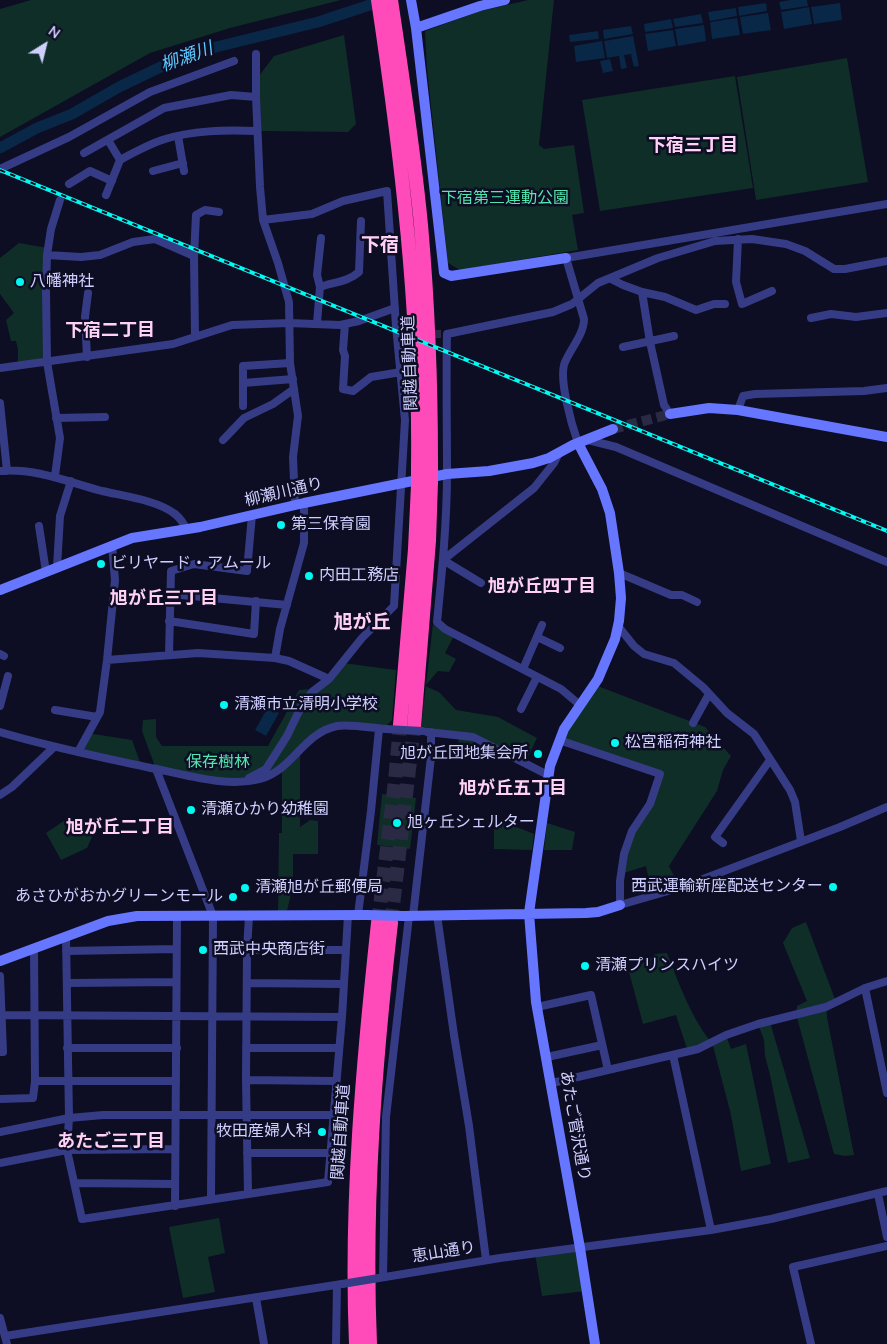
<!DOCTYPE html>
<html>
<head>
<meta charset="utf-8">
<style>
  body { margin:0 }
  #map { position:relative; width:887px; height:1344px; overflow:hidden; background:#0d0d23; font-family:"Nunito Sans",sans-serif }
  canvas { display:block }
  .north { position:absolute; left:20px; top:20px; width:50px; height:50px; -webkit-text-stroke:4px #0d0d23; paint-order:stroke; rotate:36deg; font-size:14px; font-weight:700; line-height:20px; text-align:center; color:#cfd0ff }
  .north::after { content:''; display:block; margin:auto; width:18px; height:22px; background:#cfd0ff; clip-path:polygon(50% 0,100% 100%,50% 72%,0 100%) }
</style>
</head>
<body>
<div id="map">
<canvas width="887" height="1344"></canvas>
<div class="north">N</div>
</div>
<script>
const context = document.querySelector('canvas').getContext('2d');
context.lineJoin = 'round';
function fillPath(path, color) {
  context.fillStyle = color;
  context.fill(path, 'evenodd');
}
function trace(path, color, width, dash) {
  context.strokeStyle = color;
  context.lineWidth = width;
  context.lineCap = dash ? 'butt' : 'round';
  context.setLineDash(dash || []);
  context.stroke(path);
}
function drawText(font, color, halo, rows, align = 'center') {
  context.font = font + ' "Nunito Sans","Noto Sans JP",sans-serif';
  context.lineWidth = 5;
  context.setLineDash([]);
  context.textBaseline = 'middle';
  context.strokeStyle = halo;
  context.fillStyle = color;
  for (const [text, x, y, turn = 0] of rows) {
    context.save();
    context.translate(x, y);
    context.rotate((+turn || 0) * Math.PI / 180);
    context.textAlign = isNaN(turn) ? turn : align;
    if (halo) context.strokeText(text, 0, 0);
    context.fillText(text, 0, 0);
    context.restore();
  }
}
const green = new Path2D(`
  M31 0H341L230 28 150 53 0 137V9Z
  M528 0H554L539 145 544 149 574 145 584 213 572 215 578 250 460 270 448 263 427 69 425 31 481 11Z
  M344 35 356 124 348 132 261 131 259 76 274 56Z
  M847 58 868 182 756 200 737 77Z
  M735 76 753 188 600 211 582 100Z
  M19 243 48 248 47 362 18 365V350L16 341H11L6 320 14 313 0 294V258Z
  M433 624 455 634 445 653 456 659 449 672 438 671 425 686 439 692 456 710 498 717 537 738 525 763 473 738 474 750 467 758H462V755H457L459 735 422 731 421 728Z
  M343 663 396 670 392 720 387 725 386 729 339 726 300 748V827L310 820 318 821V854H293V884L286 916H278L279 833H282V769L261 778 219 780 156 769 142 731 143 720 156 719V737L162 746H268L299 690 310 689 312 692Z
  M595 685 705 727 731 756 723 770 717 791 669 866 680 888 652 896 646 866 621 874 624 854 650 804 660 774 560 740Z
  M87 733 132 740 141 765 78 752Z
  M382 794 416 798 410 849 377 845Z
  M71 816 77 825 76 831 88 826 92 837 87 848 61 860 46 833Z
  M494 818 534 834 532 850 494 849Z
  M547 823 575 832 572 850H544Z
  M806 922 836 1002 826 1007 827 1017 854 1155 845 1156 834 1154 796 1014 797 1006 807 1001 783 943 792 928Z
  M667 953C679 983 690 1016 711 1042L726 1035 731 1049 746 1044 771 1164 741 1171 731 1115 712 1042 688 1052 676 1015 643 1024 629 972C638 964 647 962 655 954Z
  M770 1022 810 1158 788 1163 770 1075 765 1056 764 1040 758 1024Z
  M219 1218 225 1253 208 1257 215 1292 183 1298 169 1227Z
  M580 1248 586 1291 542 1296 535 1254Z`);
const water = new Path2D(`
  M790 0H807L808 6 781 10 779 2Z
  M766 3 767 11 739 16 738 7Z
  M840 3 842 20 814 24 811 7Z
  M809 7 812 24 784 29 781 12Z
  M736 8 737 16 710 21 708 12Z
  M768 13 771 30 743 34 740 17Z
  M701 14 703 23 675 27 673 19Z
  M737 18 740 35 712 39 710 22Z
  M671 19 673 28 645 32 644 24Z
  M704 25 706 41 678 46 675 29Z
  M631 26 633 34 604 39 603 30Z
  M673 30 676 46 648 51 645 34Z
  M598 31 599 39 570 42 569 35Z
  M633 36 639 66 634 67 631 55 633 54 624 55 627 68 621 69 619 56 607 58 604 41Z
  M602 41 605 58 576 62 574 46Z
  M610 59 613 71 603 73 600 61Z
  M268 707 279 713 266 736 255 730Z`);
const river = new Path2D(`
  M0 148 37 128 72 114 119 87 171 62 216 47 318 22 379 2`);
const streetTunnel = new Path2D(`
  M397 334H447`);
const secondaryTunnel = new Path2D(`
  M613 429 670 414`);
const highwayTunnel = new Path2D(`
  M378 923 395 781 400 725
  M391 923 414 727`);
const street = new Path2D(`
  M256 54V97L260 187 263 220 278 263 289 302 290 363 298 416 293 457 295 505
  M178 136 184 171
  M108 140 120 160
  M84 153 164 108 231 95 256 97
  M0 169 69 137 150 92 234 61
  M153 171 183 163
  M69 184 90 171 112 181
  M106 195 120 160C133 153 147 145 162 140 192 130 226 130 257 131
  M60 200 51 229 47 255 81 257 100 255 133 242 155 239 194 256
  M738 239 736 282 742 304 772 291
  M47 255 46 292 47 362 60 438 55 476
  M611 279 623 285 642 292 650 342 664 405 670 414
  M320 287C333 282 348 282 359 272L361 221
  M642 292 665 297 696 310 714 304H725
  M811 318 831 314 856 317 887 313
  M317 323 320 287 317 275 321 238
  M345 324 343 350 345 356 343 389 353 391 371 377 401 372
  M195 336 194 256 196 215 205 210 219 212
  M623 347 674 336
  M87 357 85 317 88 293
  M0 368 173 344 232 325 289 323 340 325 359 321 395 308
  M243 383 293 379
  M0 403 7 471
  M243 406V366L290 363
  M738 410 743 396 755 394 864 391 887 388
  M56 418 105 417
  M223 440 244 418 273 404 294 389
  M588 440 616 447 887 562
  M578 443C572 426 558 378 565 362 571 348 584 334 584 319L566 258 887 204
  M0 471C36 468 68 482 102 491 123 496 157 500 175 514 180 518 184 524 186 529
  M39 526 46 572
  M57 567 60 516 71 481
  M619 573 671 595H682L697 602
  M481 583 443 560 534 488 554 463 559 453
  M170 594 287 605
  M169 621 254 634 256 601
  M618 626 634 646 644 654 674 663 703 687 727 713 754 734 790 790 795 802 801 841
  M537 637 560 648
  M0 654 4 656
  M169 655 171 571 194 564 247 571 252 515
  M275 658 280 629 304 543V503
  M107 660 198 653 275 658 289 661 329 679 362 638 394 606 405 420 396 326 387 191 343 201 312 214 263 220
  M523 669 542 625
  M580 705 561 689 445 629 437 622C442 572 447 522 447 473 447 426 446 381 447 334L553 312 572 304 598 283 658 258 715 241 752 239 786 244 805 251 834 269H845L887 261
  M0 706 8 676
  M521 709 537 677
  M55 710 97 717
  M693 723 709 694
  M0 732C50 747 101 757 151 768 185 774 226 788 260 779 293 770 303 733 337 726 350 724 372 728 386 729
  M427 732 473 737 548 775
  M559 740 660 774 650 804 632 831 624 854 620 881V905L682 887 840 827 887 807
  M78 752 100 712 107 660 115 580 112 545
  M156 769 213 916 211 1199
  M249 778 266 769 287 736 301 707 312 692 329 679
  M0 795 12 787 54 747
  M723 843 715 837 770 760
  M358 915 371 811 379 729
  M437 915 454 1035 469 1126 486 1260
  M413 916 431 757V732
  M66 936 69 1118 67 1150 82 1219 328 1182 342 1017 348 915
  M247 950H346
  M66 951 176 949
  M0 976 3 1052H0
  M67 983 176 982
  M247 983 343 984
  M865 988 887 1093
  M537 1007 591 995 608 1070
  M1 1015 342 1017
  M67 1048H177
  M246 1048H339
  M673 1055 711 1230
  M547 1057 602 1045
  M246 1080 336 1081
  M35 1081H176
  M552 1083 698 1049 726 1035 758 1024 826 1007 865 988 887 981
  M0 1099 33 1098 35 1081 34 948
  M0 1132 69 1118 103 1115H333
  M247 1153H330
  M0 1163 67 1150 175 1149
  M75 1183 174 1184
  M248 1194 246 1080 247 950 249 916
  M878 1194 887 1237
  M175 1206 177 916
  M383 1277 386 1117 409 916
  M379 1278 500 1258 711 1230 771 1219 887 1191
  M256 1298 264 1344
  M0 1318 7 1344
  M5 1336 342 1284
  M336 1344 337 1285
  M811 1344 793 1267 887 1246`);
const secondary = new Path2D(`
  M411 0 416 28 444 273 451 276 566 258
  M416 28 480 6 505 0
  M670 414 709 408 738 410 887 437
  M578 443 602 489 610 513 619 573 621 598 619 621 615 639 598 679 564 729 550 766 529 913 536 1002 580 1248 595 1344
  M0 590 132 538 200 527 304 503 447 474 489 471 533 463 549 458 573 445 613 429
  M403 916 586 913 598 912 620 905
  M0 961 108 921 137 916 366 915`);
const highway = new Path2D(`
  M378 0C401 154 420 310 418 466
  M391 0C402 75 414 150 421 225 428 304 431 384 431 463
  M400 725 415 549 418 485
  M414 727 429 541 431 482
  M356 1344C350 1203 363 1062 378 923
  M370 1344C364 1202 375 1064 391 923`);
const rail = new Path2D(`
  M0 170 887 531`);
const streetBridge = new Path2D(`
  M386 729 422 731
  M342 1284 379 1278`);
const secondaryBridge = new Path2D(`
  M366 915 403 916`);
const highwayBridge = new Path2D(`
  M431 482V463
  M418 485V466`);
const markers = [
  [20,282,5,"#00faf1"],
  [281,525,5,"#00faf1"],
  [101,564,5,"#00faf1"],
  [309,576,5,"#00faf1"],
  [224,705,5,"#00faf1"],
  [615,743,5,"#00faf1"],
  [538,754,5,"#00faf1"],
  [191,810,5,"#00faf1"],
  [397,823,5,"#00faf1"],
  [833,887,5,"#00faf1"],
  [245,888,5,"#00faf1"],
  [233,897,5,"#00faf1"],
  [203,950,5,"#00faf1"],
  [585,966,5,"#00faf1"],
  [322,1132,5,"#00faf1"]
];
const parkNames = [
  ["下宿第三運動公園",505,199],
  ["保存樹林",218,763]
];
const poiNames = [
  ["八幡神社",30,282],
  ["第三保育園",291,525],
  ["ビリヤード・アムール",111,564],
  ["内田工務店",319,576],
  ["清瀬市立清明小学校",234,705],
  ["松宮稲荷神社",625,743],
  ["旭が丘団地集会所",528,754,"right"],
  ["清瀬ひかり幼稚園",201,810],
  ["旭ヶ丘シェルター",407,823],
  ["西武運輸新座配送センター",823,887,"right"],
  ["清瀬旭が丘郵便局",255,888],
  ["あさひがおかグリーンモール",223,897,"right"],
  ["西武中央商店街",213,950],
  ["清瀬プリンスハイツ",595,966],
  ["牧田産婦人科",312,1132,"right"]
];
const streetNames = [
  ["関越自動車道",411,363,-92],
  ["柳瀬川通り",284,493,-13],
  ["あたご菅沢通り",574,1126,80],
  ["関越自動車道",342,1132,-86],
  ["恵山通り",444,1253,-9]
];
const waterNames = [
  ["柳瀬川",187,58,-20]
];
const neighbourhoodNames = [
  ["下宿三丁目",693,147],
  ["下宿二丁目",110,332],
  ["旭が丘四丁目",542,588],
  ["旭が丘三丁目",164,600],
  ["旭が丘五丁目",513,790],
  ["旭が丘二丁目",120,829],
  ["あたご三丁目",111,1143]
];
const quarterNames = [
  ["下宿",380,246],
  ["旭が丘",362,623]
];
fillPath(green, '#0f2e28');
fillPath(water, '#092746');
trace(river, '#092746', 11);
trace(streetTunnel, '#2a2a44', 8, [8, 4]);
trace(secondaryTunnel, '#2a2a44', 10, [10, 5]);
trace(highwayTunnel, '#2a2a44', 14, [14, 7]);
trace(street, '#353c85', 8);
trace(secondary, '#6676ff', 10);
trace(highway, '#ff4ab9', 14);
trace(rail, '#00faf1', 4);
trace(rail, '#0d0d23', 2, [5.5]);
trace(streetBridge, '#353c85', 8);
trace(secondaryBridge, '#6676ff', 10);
trace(highwayBridge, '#ff4ab9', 14);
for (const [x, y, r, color] of markers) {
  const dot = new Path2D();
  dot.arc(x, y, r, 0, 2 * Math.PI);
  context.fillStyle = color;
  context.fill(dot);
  trace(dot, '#0d0d23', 2);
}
drawText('16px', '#54e6ae', '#0d0d23', parkNames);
drawText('16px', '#cfd0ff', '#0d0d23', poiNames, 'left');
drawText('16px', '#cfd0ff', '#0d0d23', streetNames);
drawText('italic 18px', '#5dcaff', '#0d0d23', waterNames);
drawText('bold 18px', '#ffd1f4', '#0d0d23', neighbourhoodNames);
drawText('bold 19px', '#ffd1f4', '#0d0d23', quarterNames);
</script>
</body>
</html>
